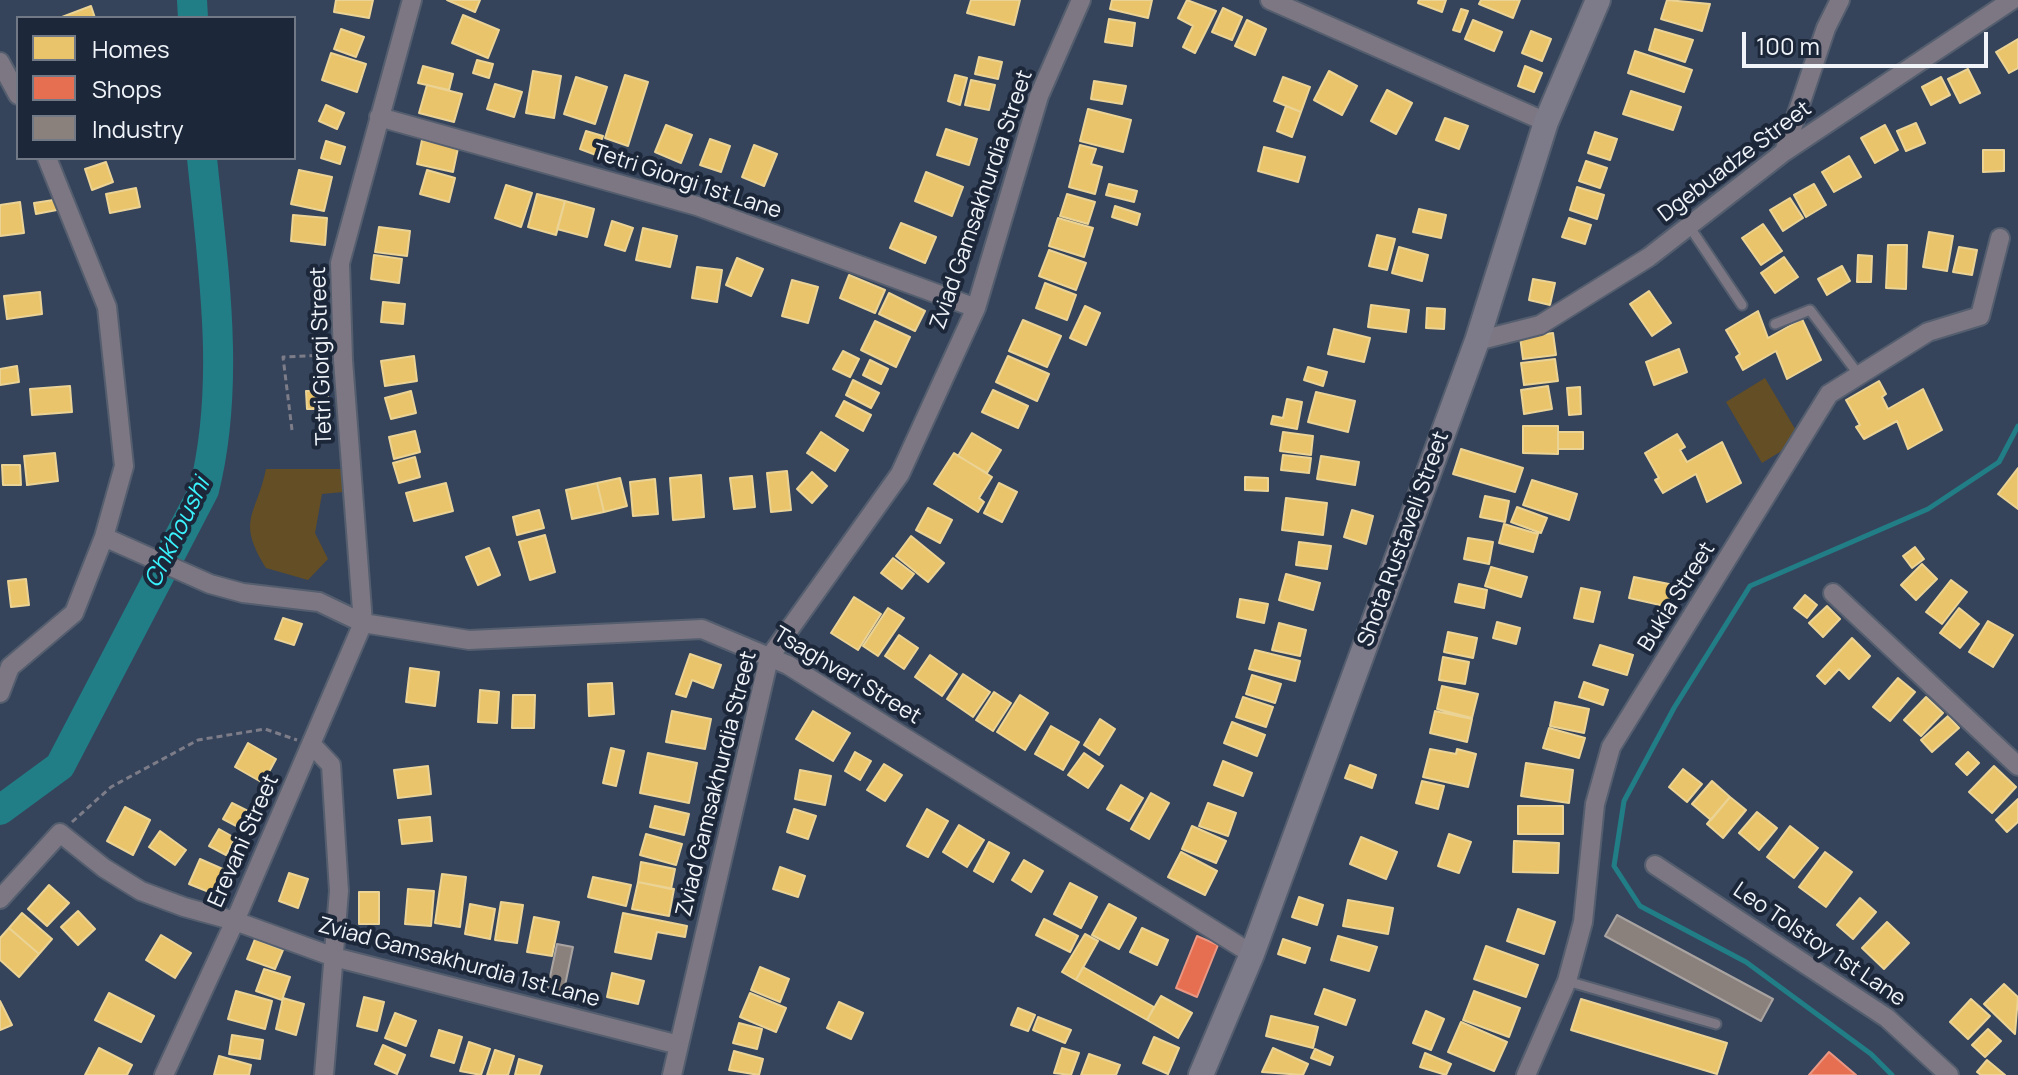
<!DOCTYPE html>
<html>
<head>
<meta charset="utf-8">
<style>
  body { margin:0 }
  #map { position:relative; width:2018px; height:1075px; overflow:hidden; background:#36445b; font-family:Manrope,sans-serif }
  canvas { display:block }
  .legend { position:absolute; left:16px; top:16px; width:280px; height:144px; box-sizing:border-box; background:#1c273a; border:2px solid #717987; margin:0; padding:10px 14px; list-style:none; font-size:24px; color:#f1f5fa }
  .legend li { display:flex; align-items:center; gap:16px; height:40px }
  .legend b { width:40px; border:2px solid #717987 }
  .scale { position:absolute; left:1742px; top:32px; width:246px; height:36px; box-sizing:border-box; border:4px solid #f1f5fa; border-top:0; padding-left:10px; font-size:24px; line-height:28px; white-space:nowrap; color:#f1f5fa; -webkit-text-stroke:6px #1c273a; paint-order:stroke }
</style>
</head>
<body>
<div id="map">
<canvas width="2018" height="1075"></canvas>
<ul class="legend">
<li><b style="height:22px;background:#e9c46a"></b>Homes</li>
<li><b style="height:22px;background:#e76f51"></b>Shops</li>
<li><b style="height:22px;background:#8a817c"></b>Industry</li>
</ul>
<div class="scale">100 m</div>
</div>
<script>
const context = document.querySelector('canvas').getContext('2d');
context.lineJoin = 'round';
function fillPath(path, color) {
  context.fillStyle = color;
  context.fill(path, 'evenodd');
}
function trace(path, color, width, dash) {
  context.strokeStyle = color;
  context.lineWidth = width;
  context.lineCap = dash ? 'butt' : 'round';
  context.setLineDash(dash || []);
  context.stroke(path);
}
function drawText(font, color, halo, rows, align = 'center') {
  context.font = font + ' Manrope,sans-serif';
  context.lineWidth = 8;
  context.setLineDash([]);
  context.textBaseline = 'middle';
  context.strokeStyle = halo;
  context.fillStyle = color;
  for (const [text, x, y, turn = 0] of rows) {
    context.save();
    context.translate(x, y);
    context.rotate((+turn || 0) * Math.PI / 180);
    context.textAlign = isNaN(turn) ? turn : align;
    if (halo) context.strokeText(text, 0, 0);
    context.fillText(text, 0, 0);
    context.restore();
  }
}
const green = new Path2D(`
  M1765 378 1801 439 1762 463 1726 402Z
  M266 469H341L343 492 322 494 315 533 328 559 308 580 266 568C236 519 256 517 266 469Z`);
const homes = new Path2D(`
  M336 0H373L369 18 334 12Z
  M447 0H480L475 12Z
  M971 0H1020L1014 25 967 13Z
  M1112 0H1152L1148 18 1110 9Z
  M1187 0 1216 11 1195 53 1183 47 1193 26 1178 18Z
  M1419 0H1446L1442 12 1418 3Z
  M1481 0H1520L1513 18 1479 4Z
  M1667 0 1710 4 1702 31 1661 19Z
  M91 6 95 18H63L62 17Z
  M1223 8 1242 17 1232 40 1212 32Z
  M1461 9 1468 11 1460 32 1453 30Z
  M463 15 499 30 488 58 452 43Z
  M1109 19 1135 23 1132 46 1105 42Z
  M1247 20 1266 29 1255 55 1235 46Z
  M1473 20 1502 32 1494 51 1465 39Z
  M341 29 364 37 356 57 334 49Z
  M1655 29 1693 40 1685 62 1649 50Z
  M1531 31 1551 39 1542 61 1522 53Z
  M2018 39V68L2009 73 1996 52Z
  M1635 51 1692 70 1684 92 1628 73Z
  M331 53 366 64 357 92 322 80Z
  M979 57 1002 62 998 79 975 74Z
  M477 60 493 64 489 78 473 73Z
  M423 66 453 74 449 90 418 83Z
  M1525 66 1542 73 1534 92 1518 86Z
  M1968 69 1980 93 1960 103 1948 79Z
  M533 71 561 76 554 118 526 113Z
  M1329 71 1357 86 1342 115 1314 100Z
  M625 75 648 82 628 146 605 138Z
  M955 75 967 78 960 105 948 101Z
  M576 77 607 87 595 124 564 114Z
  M1283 77 1310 87 1301 112 1274 101Z
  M1941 77 1950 95 1931 105 1922 87Z
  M971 80 995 85 989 110 965 105Z
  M1094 81 1126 86 1122 104 1091 99Z
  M495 84 522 92 514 117 487 109Z
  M427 85 462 94 454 122 419 113Z
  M1387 90 1412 103 1396 134 1371 121Z
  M1631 91 1681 107 1673 130 1623 114Z
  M326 105 344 113 337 129 319 121Z
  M1286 106 1301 112 1292 137 1277 131Z
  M1088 109 1131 120 1123 152 1080 141Z
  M1445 118 1468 126 1459 149 1436 140Z
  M1916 123 1925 143 1906 151 1897 131Z
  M666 125 692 135 681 163 655 152Z
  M1885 125 1898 150 1875 163 1861 138Z
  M946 129 977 139 969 165 937 155Z
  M586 131 603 136 596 155 580 149Z
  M1595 132 1617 139 1610 160 1588 153Z
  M710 139 730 146 721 172 700 165Z
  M422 140 458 148 453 172 417 164Z
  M326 141 345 147 340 164 321 158Z
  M754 145 777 154 764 186 742 177Z
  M1080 145 1096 149 1091 164 1102 167 1095 194 1069 187Z
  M1264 147 1305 157 1298 182 1258 171Z
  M1983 150H2004V171L1983 172Z
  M1849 156 1861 177 1834 192 1822 172Z
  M1586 161 1607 168 1600 188 1579 181Z
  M106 162 113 182 92 190 85 169Z
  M299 170 332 177 324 211 291 204Z
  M427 170 455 178 449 202 420 194Z
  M926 172 963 187 952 216 915 201Z
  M1109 184 1137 191 1134 202 1106 195Z
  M1814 184 1826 205 1806 217 1794 195Z
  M506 185 532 193 521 227 495 218Z
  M1577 187 1604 195 1597 219 1570 210Z
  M136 188 140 207 110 213 106 194Z
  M537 194 565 201 556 235 528 227Z
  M1067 194 1095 202 1088 224 1060 216Z
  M1790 198 1803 218 1783 231 1770 210Z
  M60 199 62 209 36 214 34 203Z
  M565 201 594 209 587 237 557 229Z
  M20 202 24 233 0 236V205Z
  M1115 206 1140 214 1137 225 1112 217Z
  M1419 209 1446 215 1441 238 1413 232Z
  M293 215 327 218 325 245 291 241Z
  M1058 218 1093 228 1084 257 1049 246Z
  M1569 218 1591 225 1585 244 1562 237Z
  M612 221 633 228 625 251 605 245Z
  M901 223 936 237 925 263 890 248Z
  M1763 224 1782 251 1761 265 1742 238Z
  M379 227 410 231 407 256 375 252Z
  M643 228 677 236 670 267 636 260Z
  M1929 232 1953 236 1947 271 1923 267Z
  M1377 235 1395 239 1387 270 1369 266Z
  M1888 245H1907L1906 289 1886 288Z
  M1399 247 1428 255 1422 281 1392 273Z
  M1959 247 1977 250 1972 275 1953 272Z
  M1049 250 1086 263 1076 290 1039 276Z
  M374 255 402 259 399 283 371 279Z
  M1858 255 1872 256 1871 282H1857Z
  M1784 257 1798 277 1775 293 1761 273Z
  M737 258 763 269 751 296 726 285Z
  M1842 266 1850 281 1827 295 1818 279Z
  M697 267 722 270 717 302 692 298Z
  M849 275 885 290 875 313 840 298Z
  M1533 279 1555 283 1550 305 1529 300Z
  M792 280 818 287 808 323 782 316Z
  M1045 283 1076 295 1067 320 1036 308Z
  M1649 291 1671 323 1652 336 1630 304Z
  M40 292 42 314 7 319 4 296Z
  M889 293 925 311 915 331 879 314Z
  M383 302 405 304 403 324 381 322Z
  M1371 305 1409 310 1406 332 1368 327Z
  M1085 306 1100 313 1086 345 1070 338Z
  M1427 308 1445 309 1444 329 1426 328Z
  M1758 311 1768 338 1802 319 1821 360 1787 379 1776 351 1743 370 1736 357 1740 354 1726 330Z
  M1023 320 1061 336 1047 367 1009 351Z
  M875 321 910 337 896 367 861 350Z
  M1334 329 1370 338 1364 362 1328 354Z
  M1553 333 1556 355 1523 359 1520 337Z
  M1679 349 1687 372 1654 385 1646 362Z
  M843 351 859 359 850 377 833 369Z
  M414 356 417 381 385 386 381 361Z
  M1008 356 1049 374 1037 401 996 382Z
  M1555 359 1558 381 1524 385 1521 363Z
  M870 360 888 369 881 384 863 375Z
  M17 366 19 382 0 385V369Z
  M1308 367 1327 372 1323 386 1304 380Z
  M853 380 879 393 871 408 846 395Z
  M1879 381 1886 394 1882 397 1888 409 1923 389 1942 430 1908 449 1897 421 1864 439 1856 427 1860 425 1846 400Z
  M70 386 72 412 32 415 30 389Z
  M1548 386 1552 409 1524 414 1521 390Z
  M1580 387 1581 414 1569 415 1567 388Z
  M993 390 1028 406 1018 428 982 412Z
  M306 391H328V409H307Z
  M411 391 416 413 391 419 385 398Z
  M1316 392 1355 401 1348 432 1308 422Z
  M1287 399 1302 402 1297 429 1271 424 1273 416 1283 418Z
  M844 401 871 415 863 431 836 416Z
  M1523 426H1558V454L1523 453Z
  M415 431 420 452 394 459 389 437Z
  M821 432 848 450 835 471 807 453Z
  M1283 432 1313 436 1311 455 1280 451Z
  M1558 432H1583V449H1558Z
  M972 433 1001 450 987 473 958 456Z
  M1677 434 1685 447 1680 450 1687 462 1722 442 1741 483 1707 502 1696 474 1663 493 1655 480 1659 478 1645 453Z
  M1461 449 1523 468 1515 492 1453 474Z
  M55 453 58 481 27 485 24 456Z
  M954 453 992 477 979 498 984 502 978 512 934 484Z
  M1283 455 1311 458 1309 473 1281 470Z
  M1321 456 1359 462 1355 485 1317 479Z
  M415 457 420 477 399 483 393 463Z
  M2 465H20L21 485H3Z
  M2018 468V509L1998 494Z
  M787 471 791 510 771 512 767 473Z
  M812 472 827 486 812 503 797 489Z
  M701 475 704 517 673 520 670 478Z
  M752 476 755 507 734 509 730 478Z
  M1245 477 1268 478V491L1245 490Z
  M620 478 627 506 604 512 597 483Z
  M655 479 658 514 633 516 630 482Z
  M1532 480 1577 494 1569 520 1523 505Z
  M446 483 453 511 414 521 406 493Z
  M597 483 604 512 572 519 566 490Z
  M999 483 1017 492 1002 522 984 513Z
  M1485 496 1509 501 1505 522 1480 517Z
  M1286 498 1327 503 1323 535 1282 530Z
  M1517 507 1547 518 1541 533 1511 522Z
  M928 508 952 520 940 543 916 530Z
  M539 510 544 528 517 535 513 517Z
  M1352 510 1373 516 1366 544 1344 537Z
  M1504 524 1538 534 1533 552 1499 543Z
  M545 535 555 572 530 580 519 542Z
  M911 536 944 563 928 582 896 556Z
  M1468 538 1493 542 1489 564 1464 559Z
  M1299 542 1331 546 1327 569 1296 565Z
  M1915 547 1924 559 1912 568 1903 556Z
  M489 548 500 575 478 585 466 557Z
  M893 558 914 574 902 589 881 573Z
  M1922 564 1937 579 1916 600 1901 585Z
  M1491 567 1527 577 1521 597 1485 586Z
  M1286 574 1320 583 1313 610 1279 600Z
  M1634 577 1674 585 1669 607 1629 598Z
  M26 579 29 605 11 607 8 581Z
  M1951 580 1967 592 1942 624 1926 612Z
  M1459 584 1487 590 1484 608 1455 602Z
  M1581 588 1600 592 1593 622 1574 618Z
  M1805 595 1817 605 1807 618 1794 608Z
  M854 597 881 614 858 650 831 633Z
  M1240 599 1268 604 1264 623 1237 617Z
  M1827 606 1840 619 1823 637 1809 623Z
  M888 608 904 618 878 656 863 646Z
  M1959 608 1979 624 1960 648 1940 633Z
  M283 618 302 624 294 645 275 639Z
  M1988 621 2013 635 1993 667 1969 652Z
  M1497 622 1520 628 1516 644 1493 638Z
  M1279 623 1306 630 1300 656 1272 650Z
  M1448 632 1477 638 1473 658 1444 652Z
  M899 635 918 648 904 669 885 656Z
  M1852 638 1870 656 1849 679 1839 669 1825 684 1817 676Z
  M1600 645 1633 655 1627 675 1593 665Z
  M1255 650 1300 661 1295 681 1249 669Z
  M690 654 721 665 713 688 692 680 686 697 676 694Z
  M930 655 957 674 942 696 915 677Z
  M1443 657 1469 662 1465 684 1439 680Z
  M410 668 439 672 435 706 406 702Z
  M963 674 990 692 973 717 947 699Z
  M1252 675 1281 684 1275 703 1246 694Z
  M1898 678 1915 692 1890 721 1873 707Z
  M1584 682 1608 690 1603 705 1579 697Z
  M612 683 614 714 589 716 588 684Z
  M1442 686 1478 694 1472 718 1437 709Z
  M480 690 499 692 497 723 478 722Z
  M994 692 1011 703 993 731 976 720Z
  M513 695H535L534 728H512Z
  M1020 695 1048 713 1025 750 997 732Z
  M1243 697 1273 707 1266 727 1236 717Z
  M1926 697 1943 713 1921 736 1904 720Z
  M1555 702 1589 709 1584 733 1550 726Z
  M672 711 711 719 705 749 666 742Z
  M813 711 850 733 833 761 796 739Z
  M1435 711 1472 719 1467 742 1430 733Z
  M1948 716 1959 728 1932 752 1921 740Z
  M1100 719 1115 729 1099 755 1084 745Z
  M1232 722 1265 735 1257 756 1224 743Z
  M1051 726 1079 742 1063 770 1035 754Z
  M1549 728 1585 738 1579 758 1543 748Z
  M248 743 276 759 263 783 235 767Z
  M611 748 624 751 616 786 603 783Z
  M1430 749 1456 754 1457 749 1476 754 1468 787 1423 777Z
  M855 752 871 761 860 780 845 771Z
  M1968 752 1979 763 1967 775 1956 764Z
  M648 753 697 763 689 803 640 793Z
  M1084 753 1103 766 1088 788 1068 775Z
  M1223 761 1252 773 1243 796 1214 785Z
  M1526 763 1573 770 1569 803 1521 796Z
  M884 764 902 775 885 801 867 790Z
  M1350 765 1376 775 1372 788 1345 778Z
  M428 766 431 794 398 798 394 770Z
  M1994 766 2016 787 1992 813 1969 792Z
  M1683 769 1702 784 1687 802 1669 787Z
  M800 770 831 776 825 805 795 799Z
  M1422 781 1444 786 1438 809 1416 803Z
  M1712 781 1730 797 1711 820 1692 804Z
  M1121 785 1143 798 1129 821 1107 809Z
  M1151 793 1169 803 1149 839 1131 829Z
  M1730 797 1746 810 1723 838 1707 824Z
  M2018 799V822L2007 832 1996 820Z
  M232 803 250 812 242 829 223 819Z
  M1208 803 1236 813 1228 836 1199 826Z
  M655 806 689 814 684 835 650 827Z
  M1518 806H1563V834H1518Z
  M125 807 150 820 133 855 107 841Z
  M794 809 816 816 808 839 787 832Z
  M927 809 948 821 928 857 907 846Z
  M1757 812 1777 828 1759 850 1739 833Z
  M430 817 432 841 402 844 399 820Z
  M959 825 984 840 967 867 943 852Z
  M1192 826 1226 841 1216 863 1182 849Z
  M1790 826 1818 848 1794 878 1767 857Z
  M219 829 235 838 226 855 209 846Z
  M160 831 186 850 175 865 149 847Z
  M646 834 682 844 676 865 640 855Z
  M1449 834 1471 842 1459 873 1438 866Z
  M1361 837 1397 852 1386 879 1350 864Z
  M1514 841 1559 843 1558 873 1513 872Z
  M989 842 1009 853 993 882 974 871Z
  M1181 852 1217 871 1205 895 1168 877Z
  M1825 852 1852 872 1826 907 1799 887Z
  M200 859 225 870 214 894 189 884Z
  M1024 860 1043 871 1031 892 1012 880Z
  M641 862 675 869 671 889 638 882Z
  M780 867 805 876 798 897 773 889Z
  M289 873 308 879 298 908 279 901Z
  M442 874 466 877 460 927 435 923Z
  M593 877 631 885 626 906 588 897Z
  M638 882 674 889 669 916 632 909Z
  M1070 883 1097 897 1081 928 1054 914Z
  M49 885 69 903 47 926 28 909Z
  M408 889 434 891 431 926 405 924Z
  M359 892H379V924H359Z
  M1299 897 1323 905 1317 925 1292 917Z
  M1860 898 1876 912 1853 939 1837 925Z
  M1348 900 1393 908 1388 934 1343 926Z
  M501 902 523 905 517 943 495 940Z
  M470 904 495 909 490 939 465 934Z
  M1109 904 1136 918 1119 949 1092 935Z
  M1518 909 1555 922 1544 954 1507 941Z
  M78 911 95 929 78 945 61 927Z
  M22 913 52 939 39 954 9 928Z
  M623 913 687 926 685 937 657 932 651 959 615 952Z
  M534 917 559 922 552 956 527 952Z
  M1044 919 1078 936 1070 952 1036 935Z
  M1887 922 1909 943 1884 969 1862 948Z
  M9 928 39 954 19 977 0 960V938Z
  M1142 928 1168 940 1157 965 1130 952Z
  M1085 934 1098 941 1076 980 1062 972Z
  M161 935 191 953 175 978 146 960Z
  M1338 936 1377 947 1369 971 1331 960Z
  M255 939 283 950 275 969 247 959Z
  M1283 939 1310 948 1305 963 1278 954Z
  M1486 946 1538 965 1526 997 1474 979Z
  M760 967 789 979 780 1002 751 990Z
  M1083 967 1154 1007 1147 1020 1076 980Z
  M264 969 290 977 282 1000 256 991Z
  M612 973 644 981 638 1004 607 997Z
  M2004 984 2018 997 2015 1034 1984 1004Z
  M1324 989 1355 1000 1346 1025 1315 1014Z
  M236 991 272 1001 265 1029 228 1019Z
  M1474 991 1520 1008 1509 1037 1463 1020Z
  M109 993 154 1016 141 1042 95 1020Z
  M750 993 786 1008 776 1032 740 1017Z
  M1161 996 1192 1013 1178 1038 1147 1020Z
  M364 997 384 1002 377 1031 357 1026Z
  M283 998 304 1004 296 1035 276 1029Z
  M1581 999 1727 1043 1717 1074 1571 1030Z
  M1971 999 1990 1016 1968 1039 1950 1022Z
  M0 1001 12 1025 0 1030Z
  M839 1002 863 1013 851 1039 827 1028Z
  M1018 1008 1035 1015 1028 1031 1011 1025Z
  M1426 1011 1444 1019 1431 1050 1413 1043Z
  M395 1013 416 1021 406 1046 385 1038Z
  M1271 1016 1318 1027 1313 1048 1266 1036Z
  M1038 1017 1071 1030 1065 1043 1033 1030Z
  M1461 1022 1507 1042 1494 1071 1448 1052Z
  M739 1023 762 1029 757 1049 733 1043Z
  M1988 1029 2001 1041 1985 1057 1972 1045Z
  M439 1030 462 1037 454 1063 431 1056Z
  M232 1035 263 1040 260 1059 229 1054Z
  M1154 1037 1179 1048 1168 1074 1143 1063Z
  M469 1042 490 1049 481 1075 460 1071Z
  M383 1045 405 1055 397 1074 375 1064Z
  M99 1048 132 1065 127 1075H85Z
  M1062 1048 1079 1053 1071 1075 1054 1073Z
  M1273 1048 1308 1064 1303 1075 1262 1072Z
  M1315 1049 1333 1057 1330 1065 1311 1058Z
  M495 1050 514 1056 508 1075H487Z
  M734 1051 763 1059 759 1075 729 1070Z
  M1425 1053 1451 1064 1446 1075 1420 1067Z
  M1089 1054 1120 1065 1116 1075H1081Z
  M219 1056 251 1065 249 1075H214Z
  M519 1059 542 1066 539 1075H515Z
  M1987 1060 2005 1075H1981L1977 1072Z`);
const shops = new Path2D(`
  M1197 936 1218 945 1197 997 1176 988Z
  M1829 1052 1856 1075H1809Z`);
const industry = new Path2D(`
  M1617 915 1773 999 1761 1021 1605 936Z
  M557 944 573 947 563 995 547 991Z`);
const stream = new Path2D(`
  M1892 1075 1871 1054 1746 962 1640 906 1614 866 1624 801 1674 708 1750 586 1928 509 1999 462 2018 426`);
const river = new Path2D(`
  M192 0 193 18
  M0 810 60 766 204 490C231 382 213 268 202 158`);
const path = new Path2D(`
  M292 430 283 357 325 355
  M72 822 111 787 198 740 265 729 297 740`);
const lane = new Path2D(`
  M1689 226 1742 305
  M1775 324 1810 310 1859 375
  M1567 981 1716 1024`);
const street = new Path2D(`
  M1270 0 1546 122
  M0 62 18 95
  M379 117 697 206 976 308
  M1784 152 1826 28 1840 0
  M1477 341 1540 325 1649 257 1784 152 2012 0
  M104 537 210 584 243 593 319 602 363 623 469 640 702 629 788 665 1252 954
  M1833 593 2018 766
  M0 693 10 667 74 613 104 537 124 466 107 307 47 158
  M312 745 331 765 339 891 324 1075
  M1655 865 1887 1018 1949 1075
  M0 899 60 833 104 868 141 891 184 907 235 921 334 957 679 1045
  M164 1075 235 921 363 623 343 360 340 263 412 0
  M672 1075 769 658 900 474 976 308 1039 96 1081 0
  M1526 1075 1567 981 1583 922 1595 804 1611 747 1829 394 1928 332 1980 316 2000 238`);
const secondary = new Path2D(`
  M1201 1075 1252 954 1477 341 1546 122 1598 0`);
const streetNames = [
  ["Dgebuadze Street",1735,162,-37],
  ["Tetri Giorgi 1st Lane",687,182,18],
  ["Zviad Gamsakhurdia Street",982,200,-71],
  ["Tetri Giorgi Street",322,356,-92],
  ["Shota Rustaveli Street",1404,539,-70],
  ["Bukia Street",1677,597,-58],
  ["Tsaghveri Street",847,676,31],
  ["Zviad Gamsakhurdia Street",717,784,-76],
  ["Erevani Street",244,841,-66],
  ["Leo Tolstoy 1st Lane",1819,945,34],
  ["Zviad Gamsakhurdia 1st Lane",459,963,15]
];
const waterNames = [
  ["Chkhoushi",178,533,-64]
];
fillPath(green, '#634e25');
fillPath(homes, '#e9c46a');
trace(homes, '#ebd395', 2);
fillPath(shops, '#e76f51');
trace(shops, '#ea9784', 2);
fillPath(industry, '#8a817c');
trace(industry, '#a9a4a2', 2);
trace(stream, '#217e86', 5);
trace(river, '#217e86', 30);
trace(lane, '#545e6e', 13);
trace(street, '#545e6e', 22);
trace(secondary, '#545e6e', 28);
trace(path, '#7d7d89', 3, [6, 4]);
trace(lane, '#7c7783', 9);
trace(street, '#7c7783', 18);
trace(secondary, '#7d7a89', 24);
drawText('22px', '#f1f5fa', '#1c273a', streetNames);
drawText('italic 24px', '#3af3fd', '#1c273a', waterNames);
</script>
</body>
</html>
